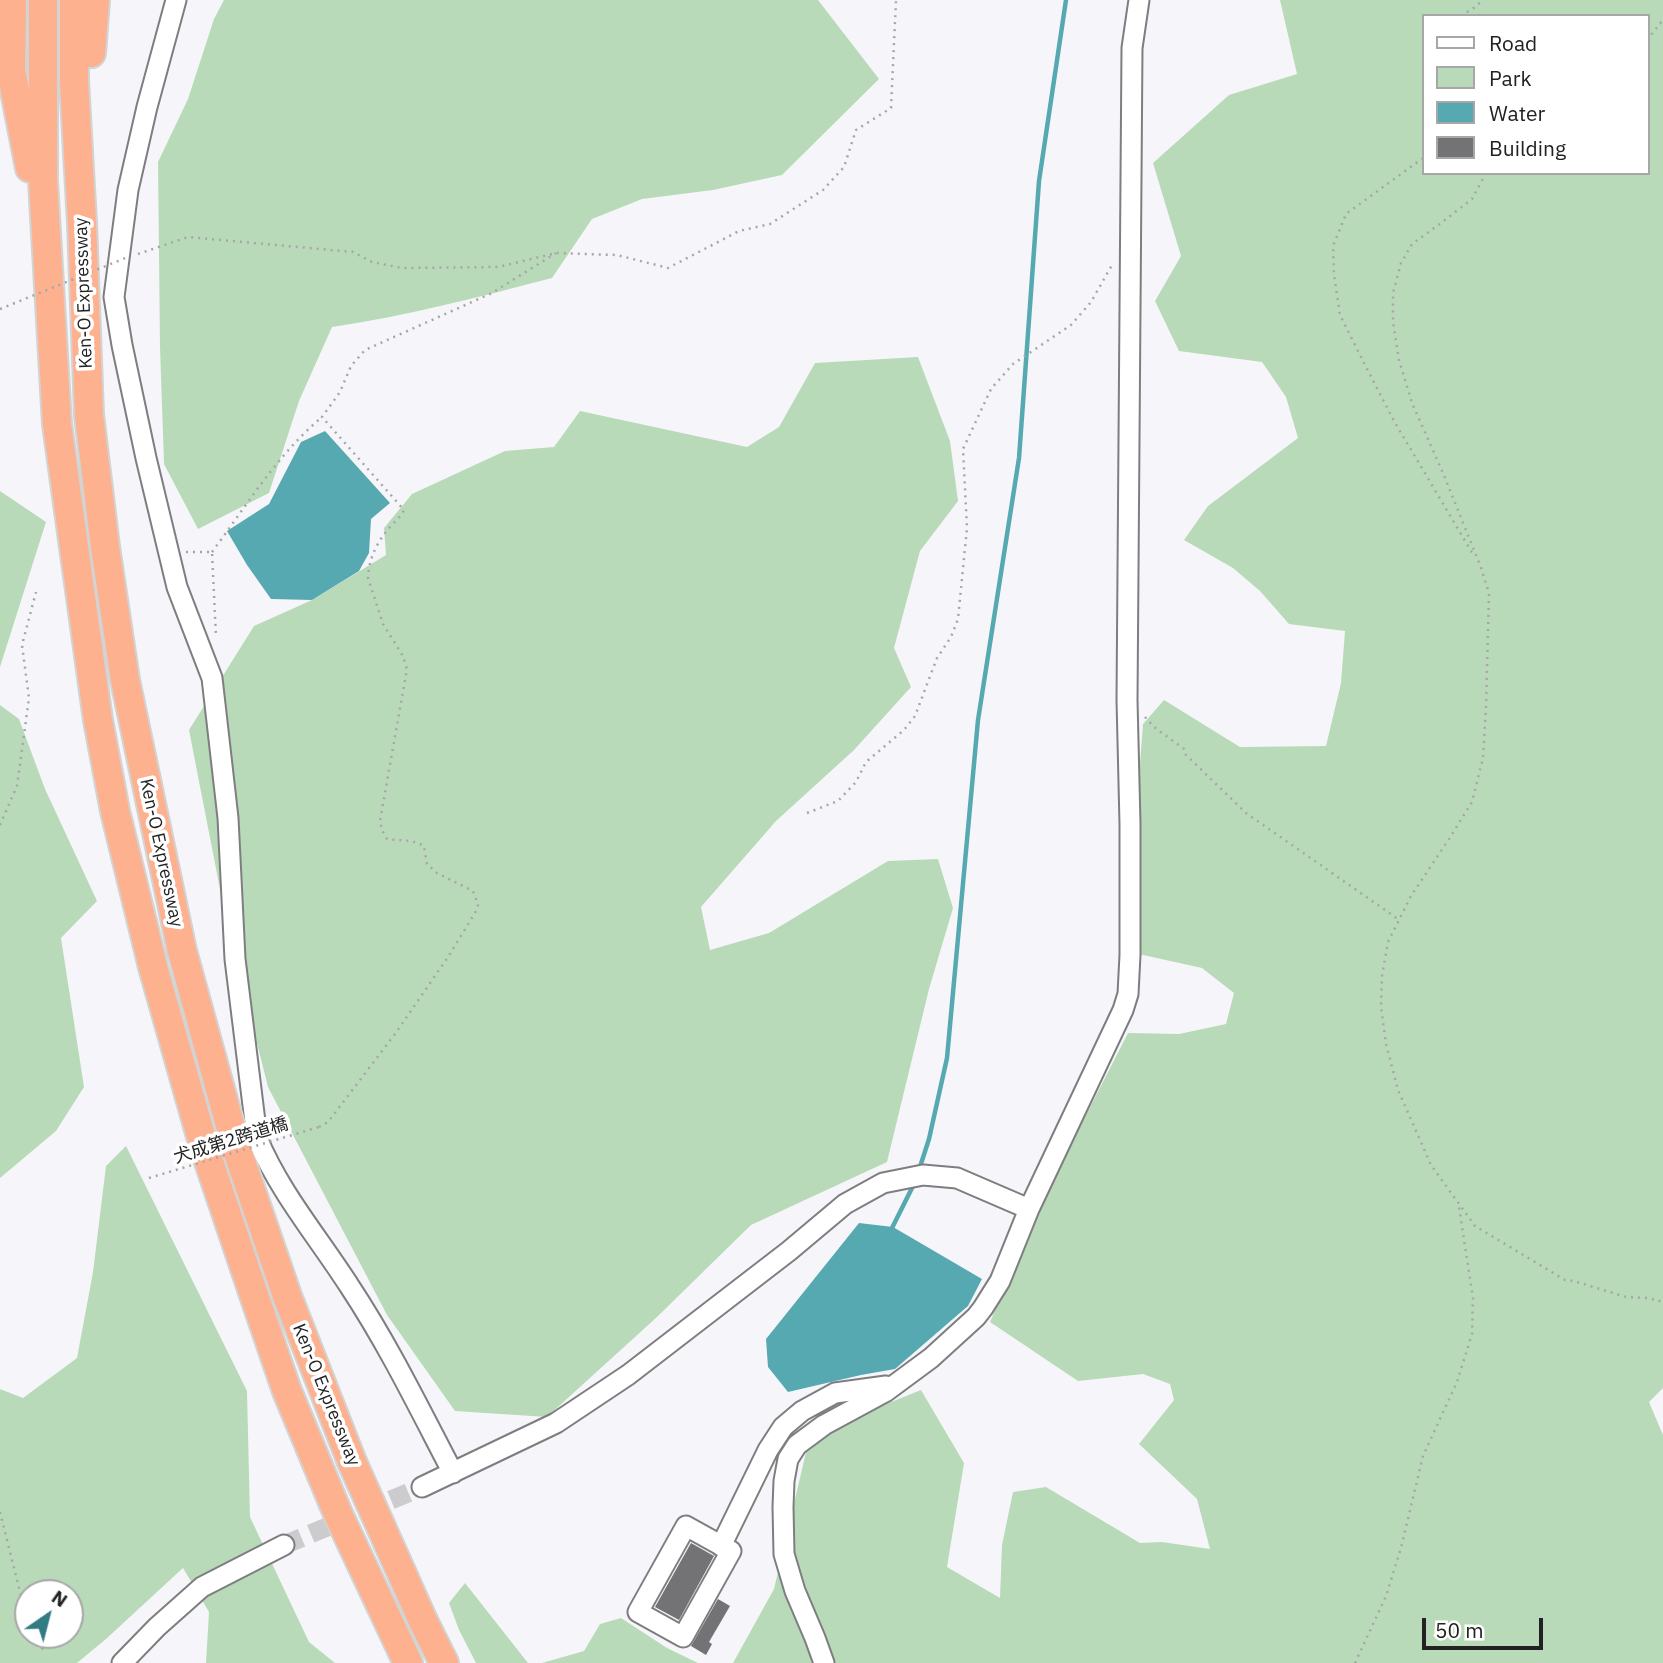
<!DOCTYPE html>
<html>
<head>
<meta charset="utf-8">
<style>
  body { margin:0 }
  #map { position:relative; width:1663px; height:1663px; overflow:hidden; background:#f6f6fa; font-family:"IBM Plex Sans",sans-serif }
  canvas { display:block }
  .legend { position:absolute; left:1422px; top:14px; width:228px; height:161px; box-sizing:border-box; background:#fff; border:2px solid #a7a7a7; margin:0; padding:9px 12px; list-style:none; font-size:21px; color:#222223 }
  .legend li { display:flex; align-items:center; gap:14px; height:35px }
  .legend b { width:35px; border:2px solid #a7a7a7 }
  .north { position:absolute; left:14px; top:1579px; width:70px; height:70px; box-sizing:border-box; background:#fff; border:2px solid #a7a7a7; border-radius:50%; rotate:35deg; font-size:19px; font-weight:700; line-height:28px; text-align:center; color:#222223 }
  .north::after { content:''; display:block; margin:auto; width:24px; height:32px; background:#337b83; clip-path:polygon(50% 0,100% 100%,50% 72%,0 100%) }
  .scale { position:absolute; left:1422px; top:1618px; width:121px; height:32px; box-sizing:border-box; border:4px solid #222223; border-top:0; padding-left:9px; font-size:21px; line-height:24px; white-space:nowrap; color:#222223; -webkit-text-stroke:5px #fff; paint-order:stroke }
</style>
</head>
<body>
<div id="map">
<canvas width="1663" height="1663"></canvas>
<ul class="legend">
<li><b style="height:9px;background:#fff"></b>Road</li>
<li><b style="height:19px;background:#b9dab9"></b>Park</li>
<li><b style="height:19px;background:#57a9b1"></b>Water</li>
<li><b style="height:19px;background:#737376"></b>Building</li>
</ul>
<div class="north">N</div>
<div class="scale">50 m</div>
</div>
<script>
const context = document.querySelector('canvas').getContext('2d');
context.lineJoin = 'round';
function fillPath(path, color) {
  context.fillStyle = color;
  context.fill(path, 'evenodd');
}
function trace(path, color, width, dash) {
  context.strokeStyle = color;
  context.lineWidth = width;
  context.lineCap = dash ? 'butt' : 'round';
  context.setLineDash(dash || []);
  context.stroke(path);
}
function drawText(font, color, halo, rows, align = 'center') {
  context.font = font + ' "IBM Plex Sans","Noto Sans JP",sans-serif';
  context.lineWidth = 7;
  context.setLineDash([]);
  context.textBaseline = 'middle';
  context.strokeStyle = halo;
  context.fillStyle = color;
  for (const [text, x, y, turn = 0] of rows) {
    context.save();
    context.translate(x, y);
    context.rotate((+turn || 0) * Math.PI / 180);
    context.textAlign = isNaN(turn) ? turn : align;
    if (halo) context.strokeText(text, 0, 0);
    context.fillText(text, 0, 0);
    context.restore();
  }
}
const green = new Path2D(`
  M224 0H818L879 79 782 175 713 190 642 199 592 219 552 278C479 297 406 316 332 327L299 401 269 493 198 529 164 464 160 347 158 162 188 99 214 19Z
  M1280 0H1663V1388L1649 1402 1663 1435V1663H733L774 1589 806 1452 849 1419 921 1390 964 1463 947 1567 1000 1598 1002 1545 1013 1492 1046 1487 1140 1543 1162 1542 1210 1549 1197 1499 1139 1444 1174 1400 1170 1384 1143 1374 1078 1381 990 1322 1047 1191 1128 1033 1179 1034 1226 1024 1234 993 1202 968 1134 953 1137 803 1143 724 1164 700 1240 747 1326 746 1341 683 1345 631 1289 624 1260 591 1233 568 1184 540 1208 506 1298 438 1286 397 1262 362 1179 351 1155 301 1181 256 1153 163 1229 95 1297 74ZM1423 16H1647V173H1423Z
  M918 357 950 441 958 501 920 551 894 648 911 687 854 750 776 821 701 907 710 950 769 933 888 861 938 859 953 908 929 989 887 1162 751 1225 657 1317 547 1417 455 1411 387 1315 268 1087 226 920 189 730 254 626 312 600 386 555 384 528 412 494 505 451 554 447 580 411 747 447 779 427 815 363Z
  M0 491 46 522 0 667Z
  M0 705 19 719 45 789 97 901 61 938 84 1087 56 1131 0 1178V1182Z
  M126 1146 247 1391 250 1517 309 1642 335 1663H206L209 1612 183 1568 106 1639 77 1663H0V1389L23 1398 77 1358 93 1272 106 1166ZM28 1593H70V1635H28Z
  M465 1583 528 1663H476L459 1630 449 1603Z
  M621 1618 667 1648 698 1663H542L584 1651 600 1624Z`);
const water = new Path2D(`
  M325 431 390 503 371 519 369 553 359 571 312 600 271 599 247 565 227 531 269 504 301 442Z
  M859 1223 893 1227 982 1279 968 1306 895 1369 861 1375 788 1392 768 1367 766 1339Z`);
const stream = new Path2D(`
  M919 1170 929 1139 947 1058 978 720 1019 458 1039 181 1066 0
  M891 1230 915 1182`);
const building = new Path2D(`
  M691 1543 714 1556 679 1620 655 1607Z
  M718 1599 730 1606 709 1642 712 1644 706 1655 691 1646Z`);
const minorTunnel = new Path2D(`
  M284 1545 422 1487`);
const path = new Path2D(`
  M1461 16 1475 7 1483 0
  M1647 40 1663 20
  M1423 158 1346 214 1333 246 1334 275 1340 315 1365 365 1394 421 1474 556
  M1486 173 1472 199 1441 223 1412 244 1401 263 1393 293V322L1399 360 1412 403 1443 473 1480 565 1489 593 1486 706 1483 758 1472 802 1449 839 1411 896 1388 942 1382 976 1381 1007 1386 1044 1398 1090 1431 1165 1475 1226 1565 1280 1574 1281 1626 1297 1648 1298 1663 1302
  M138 254 188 237 353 252 372 262 402 268 498 267 556 253 617 255 668 268 739 231 770 224 823 190 844 167 856 130 891 108 896 0
  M186 552H212L216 637
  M212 552C247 505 277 455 322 417
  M1145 717 1154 727 1184 749 1185 754 1246 813 1398 919
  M807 813 838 801 856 782 866 762 904 730 915 716 937 658 951 637 958 619 967 528 963 449 991 389 1013 364 1071 325 1091 302 1112 265
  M0 825 17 786 29 698 22 645 36 592
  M319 1127 328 1122 395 1034 448 957 475 913 478 905 473 891 437 873 427 864 424 846C413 839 400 841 387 839L382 830 380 821 407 669 403 656 383 624 368 578C369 558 377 542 390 527 395 521 401 517 404 510L322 417 340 392 351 366 365 350 492 293 556 253
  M0 1512 24 1608 28 1617
  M36 1635 45 1654
  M1355 1663 1386 1596 1401 1548 1423 1456 1457 1382 1472 1334 1473 1298 1459 1207`);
const minor = new Path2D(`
  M176 0 147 107 128 190 114 297 122 345 146 458 177 587 212 678 228 818 235 959 257 1138C280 1193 318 1237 350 1287 389 1346 420 1410 453 1473
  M422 1487 556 1423 628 1375 789 1251 845 1204 883 1183 923 1175 957 1178 1029 1209
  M686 1526 731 1551 683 1637 638 1612Z
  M721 1546 768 1450 783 1427 802 1411 835 1393 886 1386
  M122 1663 157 1627 202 1587 284 1545
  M824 1663 815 1638 795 1591 784 1554 783 1507 784 1481 788 1459 797 1445 824 1425 885 1392 931 1358 976 1317 983 1308 1000 1281 1029 1209 1123 1010 1128 994 1130 955V824L1127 700 1132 48 1139 0`);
const highway = new Path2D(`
  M12 0 11 70 30 168
  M43 0V181L57 424 98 720 115 811 153 967 204 1147 254 1295 287 1391 338 1514 408 1663
  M74 0V81L82 223 89 415 105 547 125 680 182 951 236 1147 287 1296 352 1462 423 1621 444 1663
  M91 53 95 0`);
const pathBridge = new Path2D(`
  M0 309 128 257
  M149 1178 319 1127`);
const streetNames = [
  ["Ken-O Expressway",84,293,-92],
  ["Ken-O Expressway",161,853,78],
  ["犬成第2跨道橋",231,1141,-17],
  ["Ken-O Expressway",326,1395,68]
];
fillPath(green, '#b9dab9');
fillPath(water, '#57a9b1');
trace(stream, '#57a9b1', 4.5);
fillPath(building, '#737376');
trace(minorTunnel, '#cccccf', 19, [19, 10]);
trace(minor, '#7e7e81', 23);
trace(highway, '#d3d3d3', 32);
trace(path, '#a6a6a9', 2.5, [2, 5]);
trace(minor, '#fff', 19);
trace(highway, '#fdb18f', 28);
trace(pathBridge, '#a6a6a9', 2.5, [2, 5]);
drawText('18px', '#222223', '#fff', streetNames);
</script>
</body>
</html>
